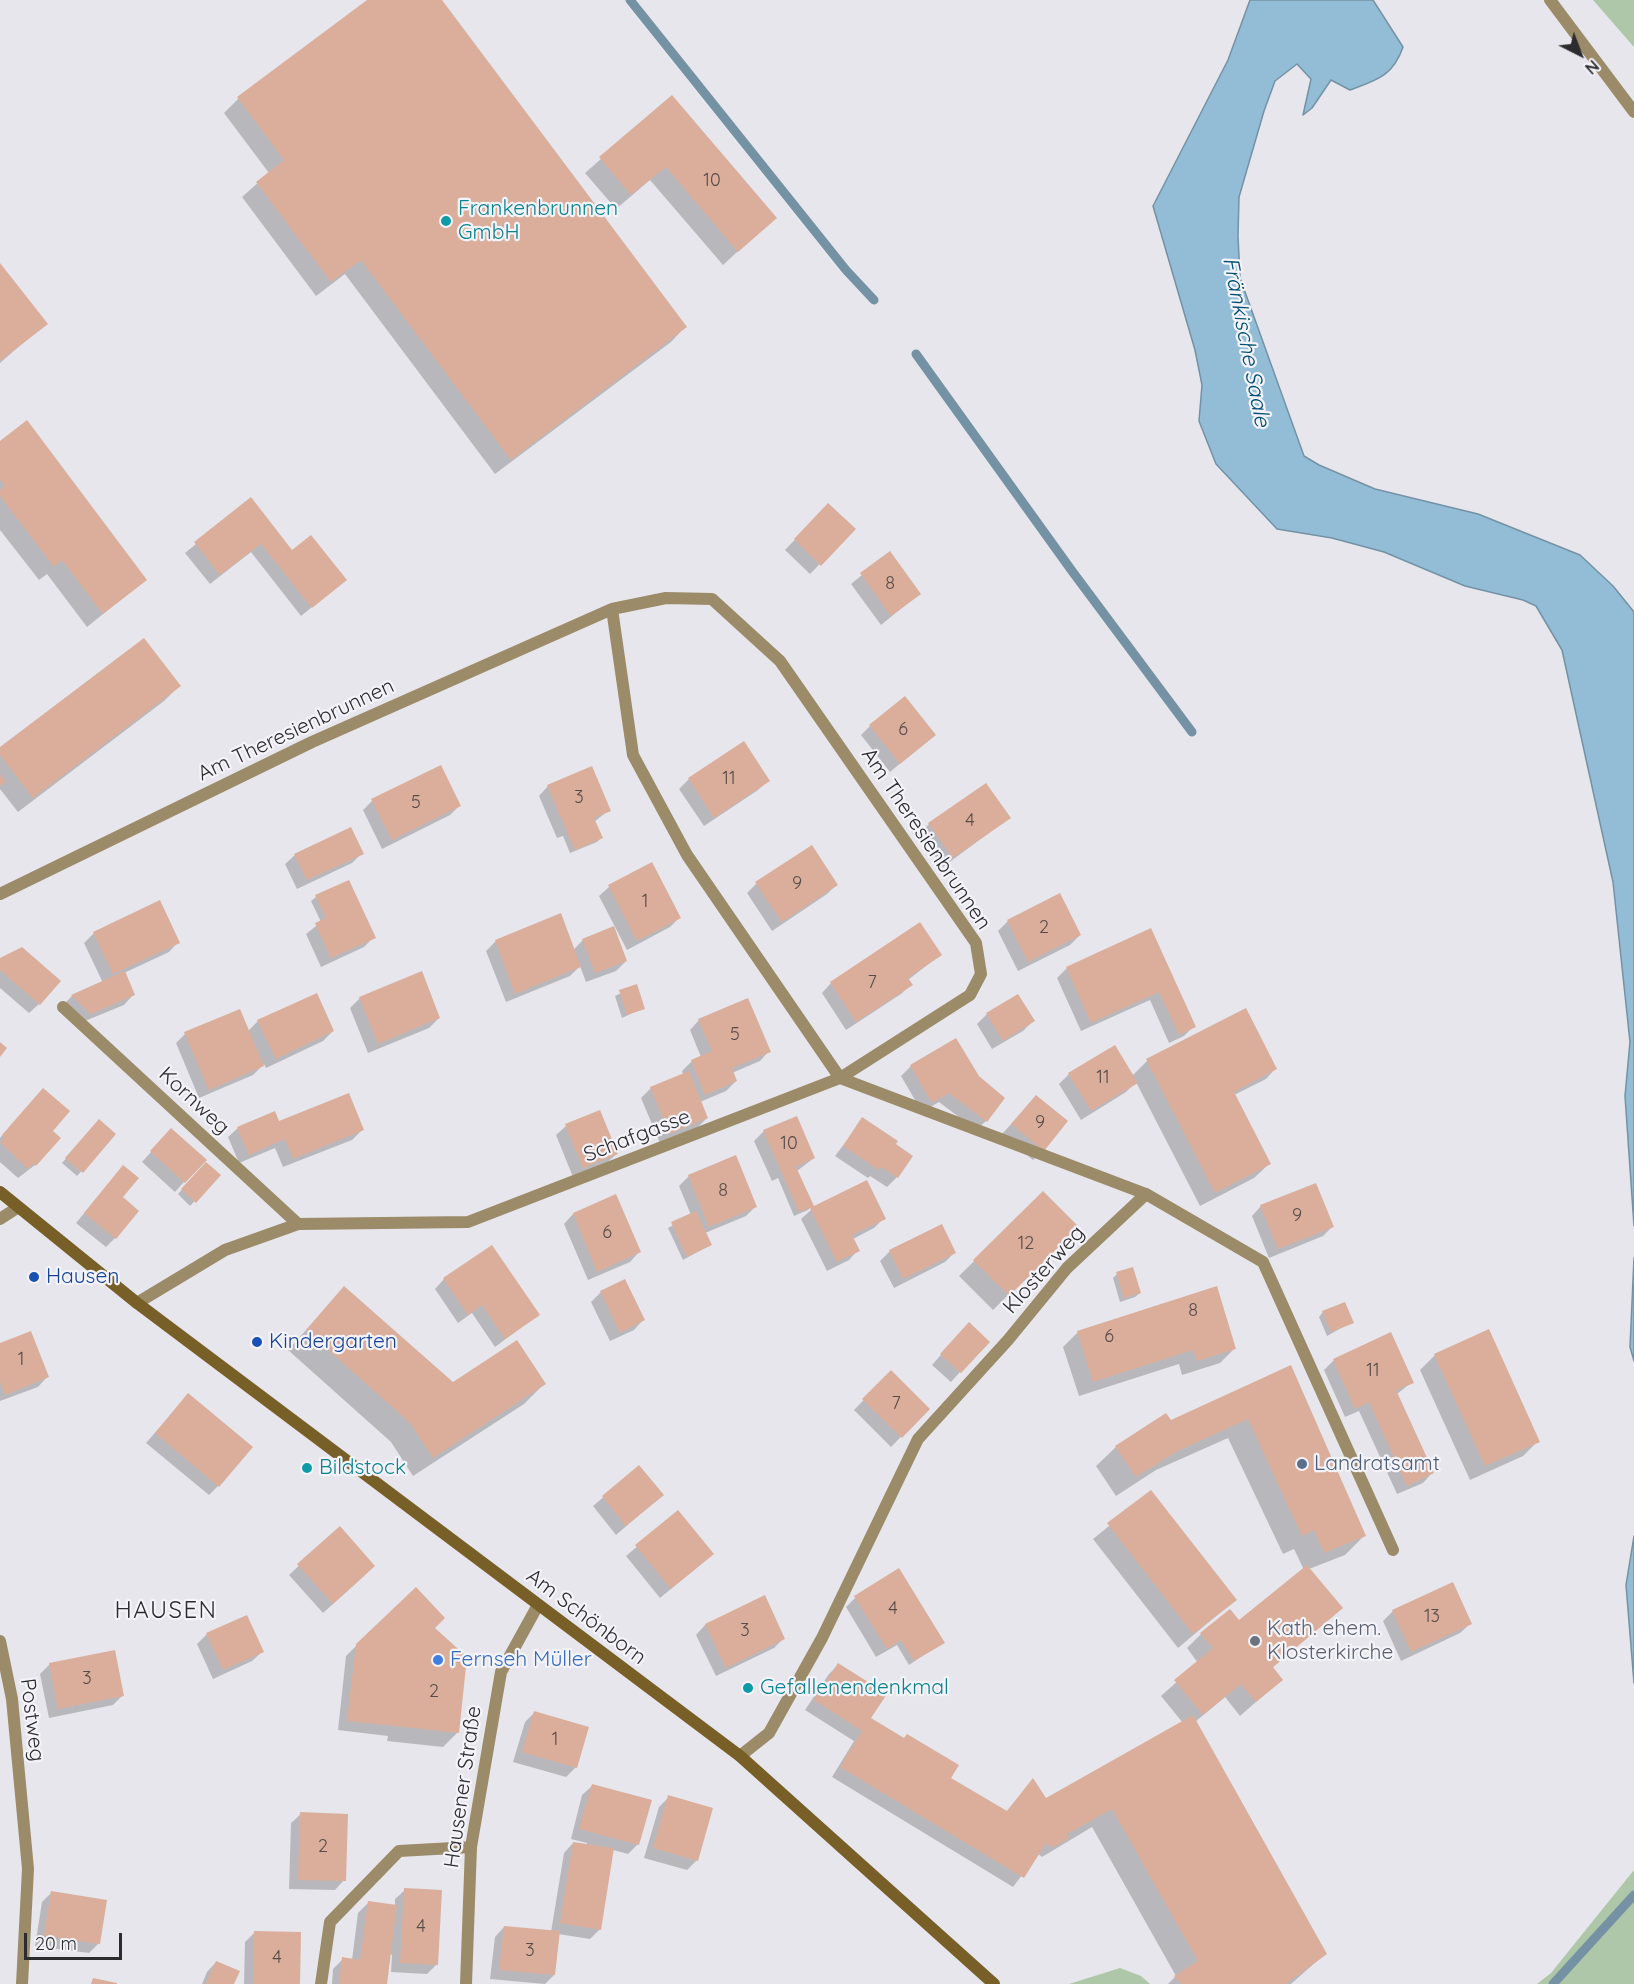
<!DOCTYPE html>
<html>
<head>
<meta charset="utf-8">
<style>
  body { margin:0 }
  #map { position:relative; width:1634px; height:1984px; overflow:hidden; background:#e6e6ec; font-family:Quicksand,sans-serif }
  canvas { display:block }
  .north { position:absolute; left:1550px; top:24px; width:60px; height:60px; -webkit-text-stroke:4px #f3f3f9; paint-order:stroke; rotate:138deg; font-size:16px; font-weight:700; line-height:24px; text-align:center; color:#2c2c2e }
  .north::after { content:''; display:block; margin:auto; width:21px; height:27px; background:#2c2c2e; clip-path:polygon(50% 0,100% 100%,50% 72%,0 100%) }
  .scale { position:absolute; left:24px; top:1933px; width:98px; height:27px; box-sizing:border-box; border:3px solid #2c2c2e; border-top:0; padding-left:8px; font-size:18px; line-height:21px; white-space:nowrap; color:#2c2c2e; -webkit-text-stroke:4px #f3f3f9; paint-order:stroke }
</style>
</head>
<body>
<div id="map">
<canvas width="1634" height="1984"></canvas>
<div class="north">N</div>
<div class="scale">20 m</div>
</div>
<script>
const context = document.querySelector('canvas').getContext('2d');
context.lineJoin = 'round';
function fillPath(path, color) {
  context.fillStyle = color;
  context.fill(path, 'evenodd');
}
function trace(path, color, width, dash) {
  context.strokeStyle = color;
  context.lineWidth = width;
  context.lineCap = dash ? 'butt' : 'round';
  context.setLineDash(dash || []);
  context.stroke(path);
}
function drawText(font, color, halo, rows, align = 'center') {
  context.font = font + ' Quicksand,sans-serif';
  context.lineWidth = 4.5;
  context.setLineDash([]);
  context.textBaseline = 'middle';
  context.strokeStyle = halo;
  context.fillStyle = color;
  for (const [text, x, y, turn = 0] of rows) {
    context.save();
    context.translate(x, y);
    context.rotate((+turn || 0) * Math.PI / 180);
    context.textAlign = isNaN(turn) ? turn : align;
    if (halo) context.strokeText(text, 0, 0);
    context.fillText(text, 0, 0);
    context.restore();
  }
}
const green = new Path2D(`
  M1593 0H1634V47Z
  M1634 1870V1984H1537L1551 1973Z
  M1120 1968 1141 1976 1150 1984H1069Z`);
const water = new Path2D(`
  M1250 0H1373L1403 47C1393 76 1377 80 1350 90L1331 80 1312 108 1303 115 1311 79 1297 64 1275 81 1264 111 1239 197 1238 236 1240 278 1304 456 1319 465 1375 489 1478 514 1580 555 1613 586 1634 612V1226L1625 1096 1630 1042 1613 882 1562 650 1536 606 1523 600 1465 586 1384 552 1332 538 1277 529 1216 464 1199 421 1202 385 1195 350 1153 206 1228 60Z
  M1634 1258V1361L1630 1347Z
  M1634 1536V1683L1626 1585Z`);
const shadow = new Path2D(`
  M370 0H440L685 327 671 342 495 474 345 274 316 296 242 197 269 173 224 113 238 99Z
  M672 97 762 229 723 265 650 180 616 209 585 173Z
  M0 265 46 323 0 363Z
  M0 442 145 580 87 627 47 574 39 580 0 530Z
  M251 499 292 552 345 580 301 616 251 552 210 584 185 553Z
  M828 505 854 529 810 574 785 550Z
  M889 553 919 594 881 625 851 584Z
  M179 686 164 701 18 812 0 789V749Z
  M870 726 934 735 890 772 861 735Z
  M743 743 768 780 758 790 704 826 679 789 689 779Z
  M548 786 609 810 594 822 601 838 597 842 570 853 563 836 557 838 539 796Z
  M372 801 459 806 450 815 382 849 363 810Z
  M1009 818 943 867 919 834 929 824Z
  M362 853 352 863 297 889 285 864 295 855Z
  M756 884 836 885 827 894 772 931 747 893Z
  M609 887 679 918 670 927 627 950 599 896Z
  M316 897 374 937 364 947 321 967 306 934 321 922 311 901Z
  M1008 921 1080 935 1070 945 1018 971 998 931Z
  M1151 930 1194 1026 1184 1036 1169 1043 1150 1000 1081 1031 1057 978 1067 968Z
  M94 933 178 942 169 952 124 973 133 995 124 1005 80 1023 62 1006 72 996 103 983 84 943Z
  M583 940 626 961 616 971 586 982 580 966 570 976 506 1002 486 951 496 941 573 950Z
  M940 955 908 980 911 984 901 994 846 1030 822 993 831 983Z
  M0 959 39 1004 29 1013 0 988Z
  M636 986 643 1008 622 1018 615 996Z
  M360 998 439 1018 429 1028 368 1053 350 1008Z
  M987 1014 1033 1021 1023 1031 992 1049 977 1024Z
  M699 1020 769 1051 760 1061 732 1073 736 1081 726 1091 700 1102 707 1118 697 1128 660 1143 641 1098 651 1088 683 1074 682 1071 692 1061 701 1057 690 1030Z
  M258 1021 333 1031 323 1041 266 1068 264 1064 253 1075 199 1098 176 1043 185 1034 248 1031Z
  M956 1040 978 1077 986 1121 976 1130 939 1102 922 1112 901 1076 911 1066Z
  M1114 1047 1132 1076 1147 1061 1275 1069 1266 1079 1234 1095 1269 1164 1254 1178 1200 1206 1136 1082 1126 1092 1081 1120 1059 1084 1069 1074Z
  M1036 1097 1043 1150 1033 1160 1002 1134Z
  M34 1099 51 1131 35 1165 18 1178 0 1162V1138Z
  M863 1119 897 1177 887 1187 870 1176 868 1178 835 1156Z
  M278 1122 362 1130 352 1140 283 1167 275 1148 239 1163 228 1137 238 1128Z
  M94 1126 114 1134 77 1176 62 1163Z
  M566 1126 616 1154 606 1164 573 1177 556 1135Z
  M764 1131 814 1158 797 1171 812 1206 808 1210 794 1216 778 1178 772 1181 754 1141Z
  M162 1140 184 1182 175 1192 142 1162Z
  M206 1164 219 1175 190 1206 178 1194Z
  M689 1176 756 1206 746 1216 705 1233 710 1245 683 1260 668 1228 691 1215 679 1186Z
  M114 1177 115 1238 106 1247 76 1223Z
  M866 1182 884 1218 874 1228 853 1239 858 1250 849 1260 827 1271 801 1219 811 1210Z
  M1043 1193 1077 1227 993 1310 959 1276Z
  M615 1196 639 1252 630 1262 588 1280 564 1224 573 1214Z
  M1261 1206 1333 1226 1323 1236 1269 1258 1252 1216Z
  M890 1251 954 1253 945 1262 894 1288 880 1261Z
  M1117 1274 1140 1293 1135 1297 1120 1302 1113 1278Z
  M444 1279 538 1315 495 1347 472 1313 458 1323 435 1289Z
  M344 1288 452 1384H544L524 1404 413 1476 391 1442 288 1350Z
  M601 1292 643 1320 634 1330 610 1341 591 1302Z
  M1323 1312 1352 1322 1327 1336 1319 1317Z
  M1078 1332 1235 1348 1220 1363 1182 1375 1179 1364 1079 1396 1063 1347Z
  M959 1334 960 1372 951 1382 932 1365Z
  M0 1345 47 1377 38 1387 0 1401Z
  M1435 1355 1538 1441 1523 1456 1470 1480 1420 1370Z
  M1334 1360 1412 1382 1397 1394 1432 1473 1423 1483 1397 1494 1359 1411 1345 1417 1324 1370Z
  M1290 1367 1364 1536 1345 1555 1309 1569 1341 1608 1272 1668 1281 1680 1240 1716 1225 1697 1195 1722 1325 1954 1291 1984H1168L1176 1976 1092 1827 1042 1857 1038 1854 1013 1887 832 1777 854 1741 805 1710 829 1674 838 1665 869 1719 949 1778 1006 1812 1033 1781 1045 1801 1183 1723 1161 1696 1198 1663 1187 1648 1201 1634 1239 1622 1304 1570 1294 1549 1283 1554 1228 1438 1156 1470 1116 1496 1096 1466 1116 1447 1165 1415 1170 1422Z
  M891 1372 928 1409 891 1447 854 1410Z
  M188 1395 218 1486 209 1495 146 1443Z
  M639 1467 662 1495 616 1535 593 1506Z
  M1151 1492 1235 1600 1178 1648 1093 1539Z
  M678 1512 702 1563 660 1598 626 1556Z
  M339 1528 364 1576 323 1613 289 1575Z
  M764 1597 784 1638 774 1648 716 1676 696 1635 705 1625Z
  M855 1598 943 1642 909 1665 897 1645 876 1657 846 1607Z
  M1393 1611 1470 1624 1460 1633 1401 1661 1383 1621Z
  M433 1628 457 1733 443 1747 387 1741 388 1736 338 1730 346 1656 357 1645Z
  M207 1634 262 1652 252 1661 213 1679 197 1644Z
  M50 1664 122 1696 113 1705 49 1718 40 1674Z
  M534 1713 576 1767 566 1777 513 1762 525 1722Z
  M592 1786 638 1844 628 1854 613 1850 600 1929 590 1939 558 1934 554 1975 545 1984 490 1979 495 1937 504 1927 551 1932 564 1853 573 1843 587 1846V1843L571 1839 582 1795Z
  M669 1797 697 1860 687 1870 644 1858 659 1807Z
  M301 1814 344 1880 335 1890 289 1889 291 1823Z
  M405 1890 436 1965 427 1974 391 1972 392 1955 390 1954 386 1984H332L333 1969 343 1959 352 1960 358 1913 368 1903 395 1906V1899Z
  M51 1893 99 1943 89 1953 35 1946 42 1902Z
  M254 1933 299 1984H244L245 1942Z
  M216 1962 233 1984H202L207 1972Z`);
const stream = new Path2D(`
  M630 0 846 270 874 300
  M916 354 1072 571 1192 732
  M1553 1984 1634 1895`);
const building = new Path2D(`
  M367 0H442L687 327 511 460 361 260 331 282 256 182 284 160 237 97Z
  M672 95 777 218 738 252 666 167 631 195 599 157Z
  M0 263 48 324 0 361Z
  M27 420 147 580 103 614 62 560 54 567 0 496V490L5 486 0 479V441Z
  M251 497 292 550 311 535 347 580 312 608 261 544 220 575 194 542Z
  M828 503 856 529 821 566 794 539Z
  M890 551 921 594 891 616 860 573Z
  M144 638 181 686 33 798 0 755V747Z
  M905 696 936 735 900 764 869 725Z
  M744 741 770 781 714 818 688 778Z
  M441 765 461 806 392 840 371 799Z
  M592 766 611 811 594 818 603 838 575 850 547 785Z
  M0 774 6 782 0 786Z
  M986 783 1011 818 953 858 928 823Z
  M351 827 364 854 307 880 294 854Z
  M812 845 838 885 782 922 755 882Z
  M652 862 681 918 637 941 608 885Z
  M349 880 376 938 331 958 315 923 326 918 315 895Z
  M1060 893 1081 935 1028 962 1007 920Z
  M160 900 180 943 113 974 93 932Z
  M561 913 581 967 515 994 495 940Z
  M920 922 942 955 908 978 913 985 856 1022 830 982Z
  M614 926 627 961 595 973 582 939Z
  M1151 928 1196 1027 1179 1035 1159 992 1091 1023 1066 967Z
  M22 947 61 981 40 1005 0 970V958Z
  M125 971 135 995 91 1014 71 995Z
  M422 971 440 1018 378 1044 359 997Z
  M637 984 645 1009 627 1015 619 990Z
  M317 993 334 1031 276 1059 257 1020Z
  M1018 994 1035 1021 1003 1041 986 1013Z
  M748 998 771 1052 732 1068 737 1081 705 1095 691 1060 712 1051 698 1019Z
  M1246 1008 1277 1069 1234 1092 1271 1164 1215 1193 1146 1059Z
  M240 1009 264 1066 209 1090 184 1032Z
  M956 1038 979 1076 1005 1098 987 1122 949 1093 932 1103 910 1065Z
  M0 1042 7 1048 0 1057Z
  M1115 1045 1138 1083 1091 1111 1068 1073Z
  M689 1071 708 1118 670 1134 650 1087Z
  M43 1088 70 1111 53 1131 61 1138 36 1166 34 1163 28 1169 0 1142 4 1138 2 1135Z
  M349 1093 364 1130 293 1159 285 1139 249 1155 237 1127 275 1111 279 1121Z
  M1036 1095 1068 1121 1044 1151 1011 1124Z
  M600 1110 618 1154 583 1168 565 1124Z
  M797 1116 815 1158 796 1167 814 1206 867 1180 886 1219 852 1235 860 1251 837 1262 810 1208 799 1212 763 1130Z
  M862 1117 898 1141 896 1144 913 1156 898 1178 881 1167 879 1170 843 1146Z
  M99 1119 116 1134 83 1173 65 1158Z
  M171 1128 207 1160 185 1183 150 1151Z
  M736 1155 757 1207 709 1227 688 1175Z
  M206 1162 221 1175 196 1203 181 1189Z
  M123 1165 139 1178 123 1197 139 1211 116 1239 84 1213Z
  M1316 1183 1334 1227 1278 1249 1260 1205Z
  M1043 1191 1079 1227 1009 1296 973 1260Z
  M616 1194 641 1252 597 1272 573 1213Z
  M696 1211 712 1245 687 1257 671 1222Z
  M942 1224 956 1253 903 1279 889 1250Z
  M492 1245 540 1315 505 1339 482 1305 468 1315 443 1278Z
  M1133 1267 1141 1293 1124 1298 1116 1272Z
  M625 1279 645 1320 620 1333 600 1291Z
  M344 1286 453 1382 517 1340 546 1384 433 1458 410 1423 306 1330Z
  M1217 1286 1236 1349 1197 1361 1193 1350 1093 1382 1077 1331Z
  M1345 1302 1354 1323 1331 1332 1322 1311Z
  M969 1322 990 1342 961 1373 940 1354Z
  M1489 1329 1540 1442 1485 1466 1434 1354Z
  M31 1331 49 1377 5 1395 0 1382V1343Z
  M1391 1332 1414 1383 1396 1390 1434 1473 1407 1486 1369 1402 1355 1409 1333 1359Z
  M1291 1365 1366 1536 1324 1553 1314 1530 1302 1536 1248 1419 1178 1451 1136 1477 1115 1446 1166 1413 1171 1420Z
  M891 1370 930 1409 902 1438 862 1399Z
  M188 1393 253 1447 219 1487 155 1433Z
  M639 1465 664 1495 626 1526 602 1496Z
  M1151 1490 1237 1600 1193 1634 1107 1523Z
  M678 1510 714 1554 671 1589 635 1545Z
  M340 1526 375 1566 333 1604 297 1564Z
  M1307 1565 1343 1608 1273 1667 1283 1680 1256 1702 1241 1684 1203 1715 1174 1680 1213 1648 1200 1633 1230 1609 1239 1620Z
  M899 1568 945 1643 914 1661 901 1640 887 1649 854 1596Z
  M1453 1582 1472 1624 1411 1652 1392 1610Z
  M416 1587 445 1618 435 1628 467 1657 459 1733 347 1721 356 1644Z
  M765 1595 785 1639 726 1668 705 1624Z
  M247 1615 264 1652 223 1670 206 1633Z
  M115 1650 124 1696 58 1709 49 1663Z
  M838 1663 887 1694 871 1718 904 1738 907 1734 959 1765 951 1778 1007 1811 1033 1778 1046 1798 1193 1715 1327 1954 1286 1984H1181L1174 1976 1198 1961 1112 1809 1067 1834 1069 1838 1053 1848 1046 1843 1024 1878 840 1767 862 1731 814 1700Z
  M534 1711 589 1727 577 1768 522 1752Z
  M592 1784 652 1800 639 1845 579 1829Z
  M668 1795 713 1808 698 1861 653 1848Z
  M300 1812 348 1814 346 1881 298 1880Z
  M573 1842 614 1848 601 1930 560 1923Z
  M404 1888 442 1890 438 1965 400 1963Z
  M51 1891 107 1900 100 1944 44 1936Z
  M368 1901 397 1905 387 1984H339L342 1957 360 1960Z
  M504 1926 560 1931 555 1975 499 1970Z
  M254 1931 301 1932 300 1984H253Z
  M216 1961 240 1971 234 1984H206Z
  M93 1978 117 1983V1984H91Z`);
const street = new Path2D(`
  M1550 0 1634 112
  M0 894 312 742 612 609 666 598 712 599 780 661 976 943 981 974 970 995 840 1078 687 855 633 755 612 609
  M63 1007 298 1224
  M0 1219 17 1208
  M137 1303 225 1250 298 1224 468 1222 840 1078 1146 1194
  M0 1641 12 1699 28 1869 22 1984
  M740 1756 769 1733 822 1638 918 1439 1008 1340 1067 1268 1146 1194 1263 1262 1393 1550
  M321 1984 330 1922 399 1851 471 1847
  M466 1984 471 1847 501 1672 538 1605`);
const secondary = new Path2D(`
  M0 1192 137 1303 740 1756 994 1984`);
const markers = [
  [446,221,6,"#0f9aa8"],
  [34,1277,6,"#1a4fb4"],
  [257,1342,6,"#1a4fb4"],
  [1302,1464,6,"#5c6f8a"],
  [307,1468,6,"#0f9aa8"],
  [1255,1641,6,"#6b7280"],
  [438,1660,6,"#3f7fe0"],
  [748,1688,6,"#0f9aa8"]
];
const numberNames = [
  ["10",712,181],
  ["8",890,584],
  ["6",903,730],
  ["11",729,779],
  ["3",579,798],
  ["5",416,803],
  ["4",970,821],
  ["9",797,884],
  ["1",645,902],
  ["2",1044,928],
  ["7",872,983],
  ["5",735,1035],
  ["11",1103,1078],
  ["9",1040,1123],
  ["10",789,1144],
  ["8",723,1191],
  ["9",1297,1216],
  ["6",607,1233],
  ["12",1026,1244],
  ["8",1193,1311],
  ["6",1109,1337],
  ["1",21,1360],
  ["11",1373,1371],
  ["7",896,1404],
  ["4",893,1609],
  ["13",1432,1617],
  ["3",745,1631],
  ["3",87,1679],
  ["2",434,1692],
  ["1",555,1740],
  ["2",323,1847],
  ["4",421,1927],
  ["3",530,1951],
  ["4",277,1958]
];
const cultureNames = [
  ["Frankenbrunnen",458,209],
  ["GmbH",458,233],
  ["Bildstock",319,1468],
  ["Gefallenendenkmal",760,1688]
];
const streetNames = [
  ["Am Theresienbrunnen",296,730,-25],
  ["Am Theresienbrunnen",926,839,56],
  ["Kornweg",194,1101,43],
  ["Schafgasse",637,1136,-21],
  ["Klosterweg",1044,1270,-48],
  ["Am Schönborn",586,1617,37],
  ["Postweg",32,1720,83],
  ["Hausener Straße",463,1787,-82]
];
const transitNames = [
  ["Hausen",46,1277],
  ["Kindergarten",269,1342]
];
const serviceNames = [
  ["Landratsamt",1314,1464]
];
const worshipNames = [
  ["Kath. ehem.",1267,1629],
  ["Klosterkirche",1267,1653]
];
const shopNames = [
  ["Fernseh Müller",450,1660]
];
const waterNames = [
  ["Fränkische Saale",1246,342,79]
];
const quarterNames = [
  ["HAUSEN",166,1611]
];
fillPath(green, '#aec7a9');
fillPath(water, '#93bdd7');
trace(water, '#7492a4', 1.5);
fillPath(shadow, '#0003');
trace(stream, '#7492a4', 9);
fillPath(building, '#daae9b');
trace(street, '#9c8b68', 12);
trace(secondary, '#785f27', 12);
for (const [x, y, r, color] of markers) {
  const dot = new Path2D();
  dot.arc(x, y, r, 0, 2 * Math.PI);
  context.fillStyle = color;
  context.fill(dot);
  trace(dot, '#f3f3f9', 2);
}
drawText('18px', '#584c49', null, numberNames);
drawText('21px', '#0d838f', '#f3f3f9', cultureNames, 'left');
drawText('21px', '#2c2c2e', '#f3f3f9', streetNames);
drawText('21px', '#164399', '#f3f3f9', transitNames, 'left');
drawText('21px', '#4e5e75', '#f3f3f9', serviceNames, 'left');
drawText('21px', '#5b616d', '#f3f3f9', worshipNames, 'left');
drawText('21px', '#366cbe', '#f3f3f9', shopNames, 'left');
drawText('italic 22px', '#005073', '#f3f3f9', waterNames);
context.letterSpacing = '1.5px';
drawText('24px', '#2c2c2e', '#f3f3f9', quarterNames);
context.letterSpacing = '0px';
</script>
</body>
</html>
